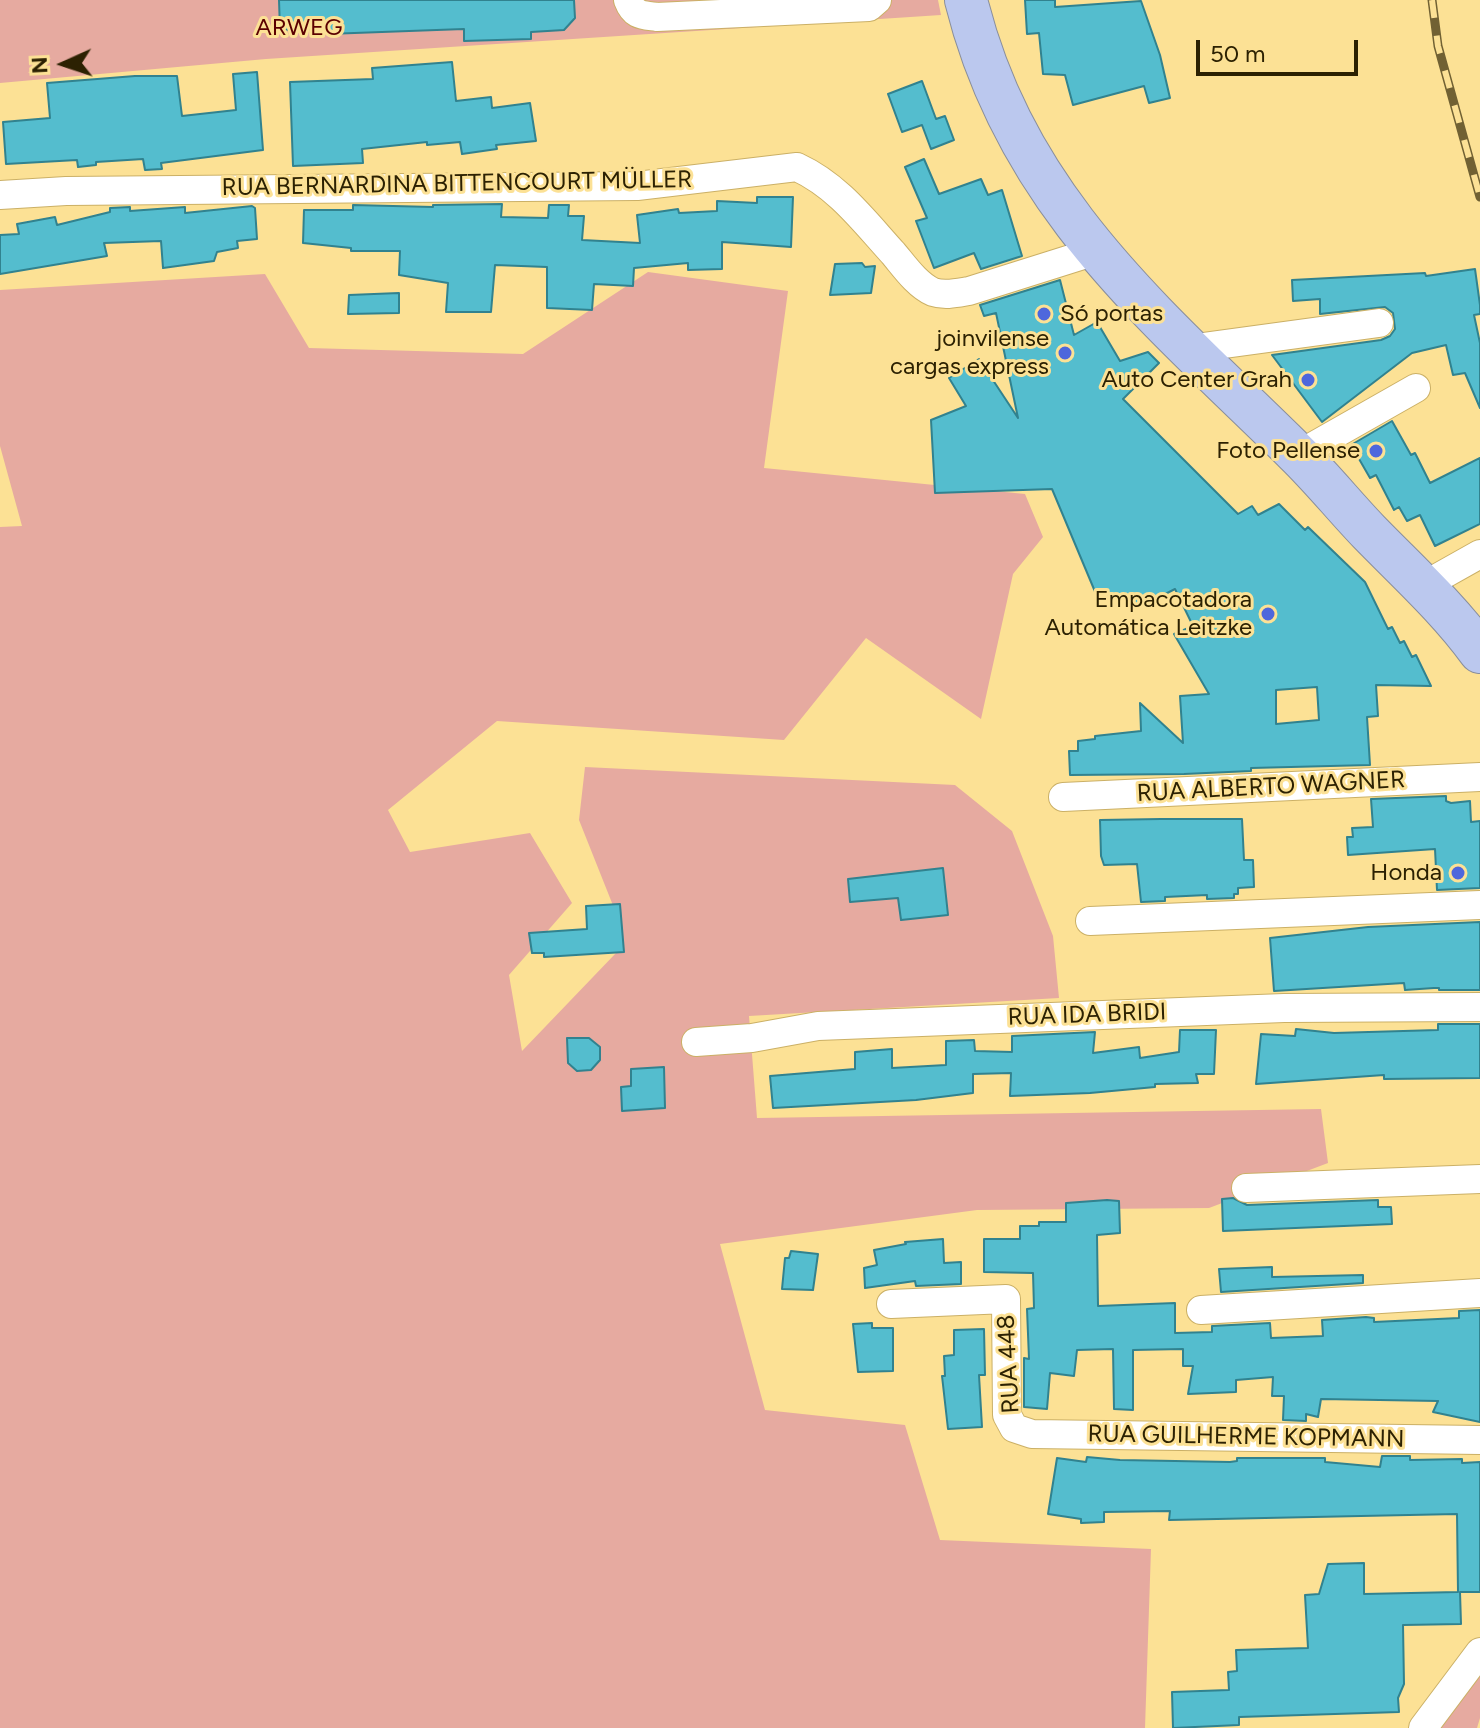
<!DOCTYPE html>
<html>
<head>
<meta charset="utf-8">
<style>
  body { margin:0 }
  #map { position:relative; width:1480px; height:1728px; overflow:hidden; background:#fce195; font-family:Figtree,sans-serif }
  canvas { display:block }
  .north { position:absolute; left:24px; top:24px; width:80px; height:80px; -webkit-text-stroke:6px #fce195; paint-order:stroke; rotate:267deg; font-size:22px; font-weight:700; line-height:32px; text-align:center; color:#2c2102 }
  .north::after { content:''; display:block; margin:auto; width:28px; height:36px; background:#2c2102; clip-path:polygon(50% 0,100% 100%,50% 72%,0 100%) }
  .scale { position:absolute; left:1196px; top:40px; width:162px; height:36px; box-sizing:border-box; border:4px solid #2c2102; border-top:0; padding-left:10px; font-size:24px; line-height:28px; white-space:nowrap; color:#2c2102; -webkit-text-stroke:6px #fce195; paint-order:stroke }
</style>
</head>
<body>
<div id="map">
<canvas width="1480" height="1728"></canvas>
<div class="north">N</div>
<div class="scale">50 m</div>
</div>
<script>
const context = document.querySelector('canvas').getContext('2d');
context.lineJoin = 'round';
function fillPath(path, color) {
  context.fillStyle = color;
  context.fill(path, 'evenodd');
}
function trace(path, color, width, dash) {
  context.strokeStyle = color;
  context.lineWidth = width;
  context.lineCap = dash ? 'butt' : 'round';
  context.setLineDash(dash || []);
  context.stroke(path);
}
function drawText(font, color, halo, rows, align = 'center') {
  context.font = font + ' Figtree,sans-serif';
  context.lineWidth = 6;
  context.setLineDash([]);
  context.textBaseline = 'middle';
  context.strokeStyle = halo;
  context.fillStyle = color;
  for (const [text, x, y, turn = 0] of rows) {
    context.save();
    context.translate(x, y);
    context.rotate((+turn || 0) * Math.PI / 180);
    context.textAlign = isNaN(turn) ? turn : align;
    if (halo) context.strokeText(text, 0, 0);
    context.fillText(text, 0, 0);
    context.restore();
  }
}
const green = new Path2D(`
  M0 0H938L941 15 266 59 0 83Z
  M648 272 788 291 764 468 1025 494 1043 537 1013 574 981 719 866 638 784 740 497 721 388 810 410 852 530 833 572 903 509 975 522 1051 616 953 614 908 579 820 585 767 955 785 1012 831 1053 936 1059 998 749 1016 757 1118 1321 1109 1328 1163 1209 1208 977 1210 720 1244 765 1410 905 1425 940 1540 1151 1549 1145 1728H0V527L22 526 0 446V290L265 274 309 348 523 354Z
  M1480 1669V1718L1477 1728H1432Z`);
const building = new Path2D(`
  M279 0H574L575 18 564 30 531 32V39L464 41V29L327 34V29L280 30Z
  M1025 0H1055V7L1141 1 1160 55 1170 98 1149 103 1144 86 1073 105 1065 75 1043 74 1039 33 1027 34Z
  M452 62 456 101 491 97 492 108 530 103 536 141 496 145 497 149 462 154 460 142 427 145V142L362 149 363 163 293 166 290 82 373 79 372 68Z
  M257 72 263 150 161 163 162 169 145 170 143 159 96 162V165L78 167 77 160 6 164 3 122 50 118 47 83 135 76H177L182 116 236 110 233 74Z
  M922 81 936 119 945 116 954 140 931 149 922 125 902 132 888 94Z
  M924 159 939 194 981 179 988 195 1002 190 1022 256 981 269 974 253 934 268 916 221 927 218 905 167Z
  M757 197H793L791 247 722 242V269L688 270V263L634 268 633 286 594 284 592 310 547 308V267L495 265 491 312H446L448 283 399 275 400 251H351V248L303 243 304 210H353V205L433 207V205L502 204 501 217 548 218 549 205H569L568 216H584L582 240 640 243 637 215 678 209 679 213 717 211V201L757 203Z
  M252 206 255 208 257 239 237 241 238 248 217 252 214 261 163 268 161 241 104 243 107 256 0 274V235L19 234 17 224 55 217 57 225 110 212V208L130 207V211L185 207V213Z
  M862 263 865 267 875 266 871 293 830 295 835 264Z
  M1475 269 1480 305V314L1474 315 1480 343V408L1465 373 1453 375 1446 345 1412 353 1322 422 1272 355 1381 340 1390 336 1395 329 1393 313 1385 307 1320 314V299L1293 301 1292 280 1425 273 1426 276Z
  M1060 280 1074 335 1097 322 1120 361 1148 352 1159 363 1123 399 1238 514 1252 506 1258 515 1279 504 1305 530 1308 527 1365 582 1388 629 1392 627 1400 643 1404 641 1412 657 1416 655 1431 686 1376 685 1378 716 1367 717 1370 765 1251 768V771L1184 774 1070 775 1069 751H1078V741L1095 739V736L1141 731 1140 703 1183 743 1180 696 1209 694 1174 634 1193 626 1175 589 1138 608 1096 594 1052 489 935 493 931 420 966 406 949 378 979 359 1018 418 996 313 984 316 980 305ZM1317 687 1319 720 1276 724V690Z
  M399 293V313L348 314 349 295Z
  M1392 421 1411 455 1415 453 1430 483 1480 458V524L1435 546 1420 515 1407 521 1399 507 1394 510 1376 475 1370 478 1351 445Z
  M1446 796V801L1451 803 1470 801 1471 822 1480 821V888L1437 890 1435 849 1348 855 1347 837H1353L1352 828 1373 827 1371 799Z
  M1161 819H1242L1244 860H1253L1254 887 1238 888V894H1234V898L1207 899V895L1165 897V901L1141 902 1137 864 1104 865 1101 856 1100 820Z
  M943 868 948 915 901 920 898 898 850 902 848 879Z
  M620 904 624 952 544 957V953H532L529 933 587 929 586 906Z
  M1480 922V990H1439V988H1434L1405 990 1404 983 1274 991 1270 938 1368 927Z
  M1438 1024H1480V1078L1384 1079V1075L1256 1084 1261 1034 1295 1036 1296 1029 1334 1033 1438 1030Z
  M1180 1030H1216L1214 1074H1196L1198 1083 1155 1084V1087L1090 1093 1010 1096 1011 1073 973 1074V1093L916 1100 773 1108 770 1076 855 1069V1052L892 1049V1068L946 1065V1041L974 1040 975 1051 1012 1052V1036L1095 1032 1093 1053 1139 1047 1140 1058 1179 1052Z
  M567 1038H589L600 1047V1060L591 1070 577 1071 568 1063Z
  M664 1067 665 1108 622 1111 621 1087 631 1086V1069Z
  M1233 1198 1247 1205 1378 1200V1207H1391L1392 1224 1223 1231 1222 1199Z
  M1107 1200 1119 1201 1120 1233 1097 1235 1098 1306 1175 1303V1333L1212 1332V1326L1270 1323 1271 1338 1323 1336 1322 1320 1366 1317 1374 1318V1322L1459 1318V1311L1480 1310V1422L1433 1412 1438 1401 1321 1399 1318 1417 1306 1414V1421L1283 1420 1284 1396H1272L1273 1377 1236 1380V1392L1188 1394 1193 1366H1183V1349L1133 1350V1410L1114 1409 1113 1349 1077 1350 1074 1376 1050 1373 1047 1409 1024 1407V1358L1029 1359 1027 1309 1034 1308 1033 1273 984 1272V1239H1020V1226H1039V1222H1066V1203Z
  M943 1239 944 1263 961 1262V1284L916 1286 915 1281 865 1288 864 1268 877 1265 874 1250 906 1244 905 1242Z
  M791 1251 818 1254 813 1290 782 1289 785 1258H789Z
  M1272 1267V1277L1363 1275V1283L1221 1292 1219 1269Z
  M872 1323V1328H893V1371L858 1372 853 1324Z
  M984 1329 985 1375H979L982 1427 948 1429 942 1376H945L944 1356 954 1355V1330Z
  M1382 1456H1410V1460L1462 1459V1463L1480 1462V1592H1460L1461 1624 1403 1625 1404 1684 1398 1698 1399 1712 1239 1717V1725L1173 1728 1172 1692 1229 1690 1228 1672 1237 1671 1236 1650 1308 1648 1305 1595 1319 1594 1328 1564 1364 1563V1594L1458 1592 1457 1514 1169 1520 1170 1511 1104 1512V1522L1081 1523V1519L1048 1514 1057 1458 1086 1462 1087 1457 1120 1460 1230 1462 1237 1461V1458H1325V1462L1380 1467Z`);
const minor = new Path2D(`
  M628 0C634 16 642 15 657 17L869 7 877 0
  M0 195 66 191 637 186 797 167C838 186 863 220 893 253 904 266 917 285 933 292 945 296 957 293 969 291L1096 251
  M1188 349 1379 323
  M1298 455 1416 388
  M1423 586 1480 554
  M1063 797 1480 777
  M1090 921 1480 905
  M696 1042 752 1038 818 1026 1284 1008 1480 1007
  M1246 1188 1480 1179
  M891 1304 1006 1299 1007 1415 1014 1428 1032 1434 1480 1440
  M1201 1310 1480 1293
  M1423 1728 1480 1652`);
const highway = new Path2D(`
  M966 0C1016 202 1154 313 1295 452 1321 477 1344 506 1369 532 1407 571 1448 608 1480 652`);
const rail = new Path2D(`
  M1432 0 1438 46 1480 197`);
const markers = [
  [1044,314,8,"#4e67dc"],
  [1065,353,8,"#4e67dc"],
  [1308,380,8,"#4e67dc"],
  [1376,451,8,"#4e67dc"],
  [1268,614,8,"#4e67dc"],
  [1458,873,8,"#4e67dc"]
];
const parkNames = [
  ["ARWEG",299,28]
];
const streetNames = [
  ["RUA BERNARDINA BITTENCOURT MÜLLER",457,184,-1],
  ["RUA ALBERTO WAGNER",1271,787,-3],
  ["RUA IDA BRIDI",1087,1015,-2],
  ["RUA 448",1009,1364,-93],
  ["RUA GUILHERME KOPMANN",1246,1437,1]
];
const poiNames = [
  ["Só portas",1060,314,"left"],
  ["joinvilense",1049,339],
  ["cargas express",1049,367],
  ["Auto Center Grah",1292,380],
  ["Foto Pellense",1360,451],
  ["Empacotadora",1252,600],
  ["Automática Leitzke",1252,628],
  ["Honda",1442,873]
];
fillPath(green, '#e6aaa0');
fillPath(building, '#54bdce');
trace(building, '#31828f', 2);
trace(minor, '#cbb066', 30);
trace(highway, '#898e9b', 44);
trace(minor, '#fff', 28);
trace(highway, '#bbc8ee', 42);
trace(rail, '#716133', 9);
trace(rail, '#fce195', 6, [18]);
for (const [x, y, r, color] of markers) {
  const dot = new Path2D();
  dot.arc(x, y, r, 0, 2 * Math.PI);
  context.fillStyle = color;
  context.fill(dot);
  trace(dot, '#fce195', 3);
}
drawText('24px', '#5b0000', '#fce195', parkNames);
drawText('24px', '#2c2102', '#fce195', streetNames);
drawText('24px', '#2c2102', '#fce195', poiNames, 'right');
</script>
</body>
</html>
